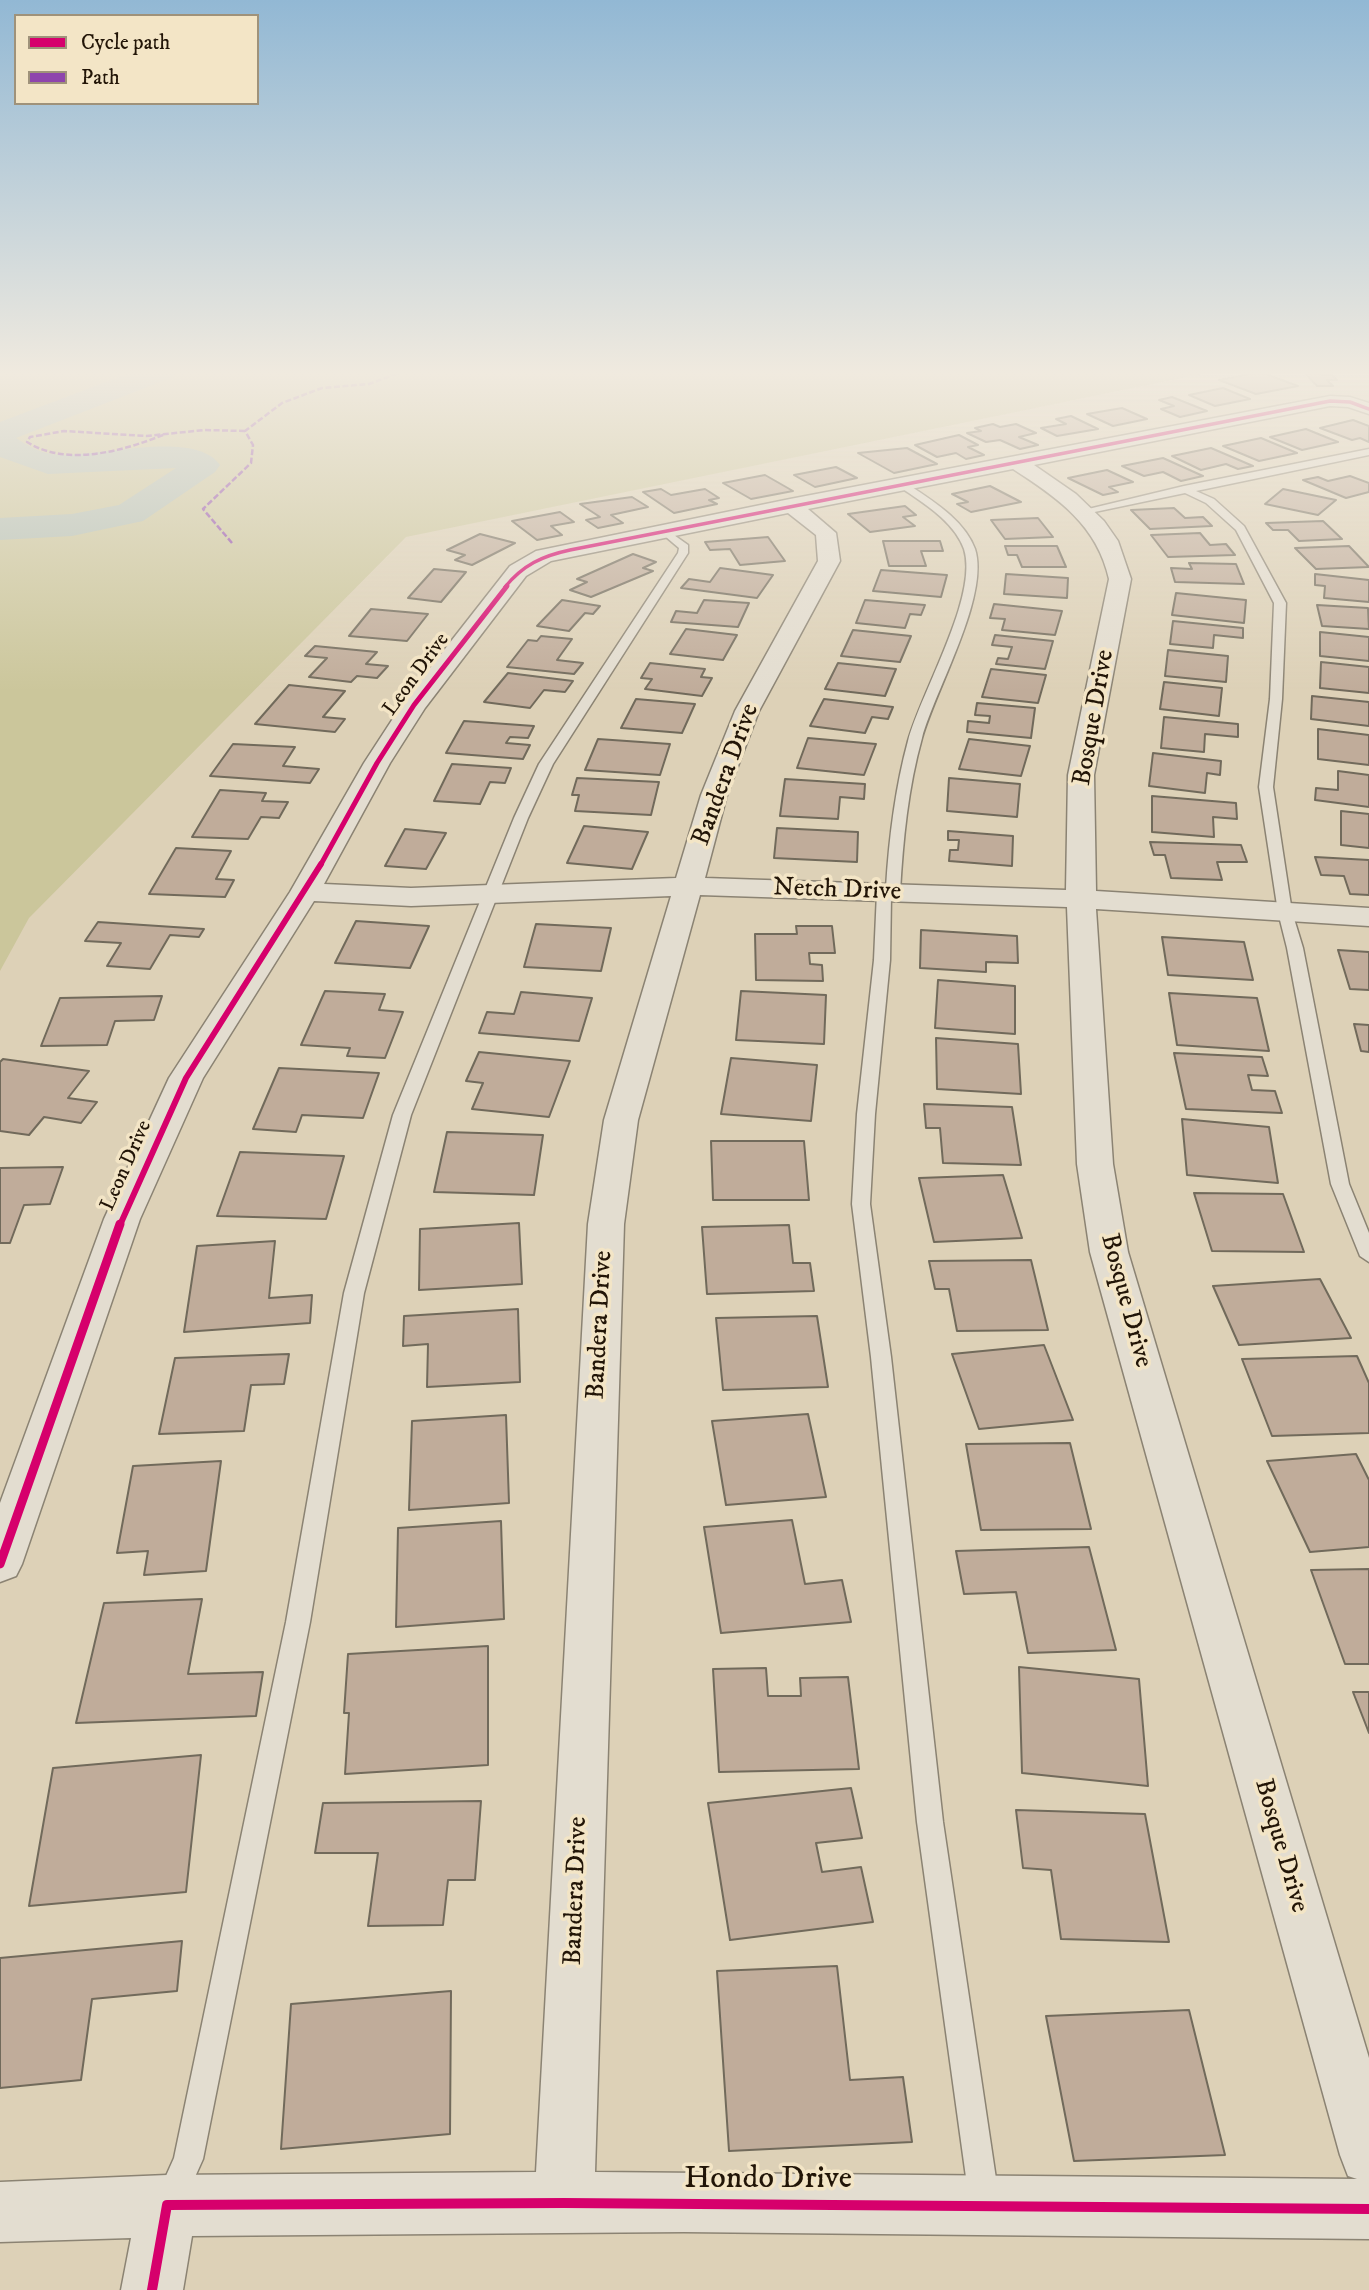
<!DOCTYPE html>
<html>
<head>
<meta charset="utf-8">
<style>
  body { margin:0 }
  #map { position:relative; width:1369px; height:2290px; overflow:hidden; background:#ddd1b7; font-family:"IM FELL DW Pica",serif }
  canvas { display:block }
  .legend { position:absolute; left:14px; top:14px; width:245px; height:91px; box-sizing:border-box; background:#f3e5c6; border:2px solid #9f927a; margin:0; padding:9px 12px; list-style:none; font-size:21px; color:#221507 }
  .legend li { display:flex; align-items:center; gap:14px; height:35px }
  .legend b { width:35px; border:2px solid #9f927a }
</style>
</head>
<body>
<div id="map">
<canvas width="1369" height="2290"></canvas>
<ul class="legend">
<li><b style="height:9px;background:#d6006c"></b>Cycle path</li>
<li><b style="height:9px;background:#8e44ad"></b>Path</li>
</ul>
</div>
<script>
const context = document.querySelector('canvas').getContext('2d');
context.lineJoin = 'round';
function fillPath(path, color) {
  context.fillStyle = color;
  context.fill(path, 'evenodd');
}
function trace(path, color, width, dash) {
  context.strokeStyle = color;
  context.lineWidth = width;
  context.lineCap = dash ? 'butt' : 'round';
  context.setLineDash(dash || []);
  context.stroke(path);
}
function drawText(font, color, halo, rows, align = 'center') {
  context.font = font + ' "IM FELL DW Pica",serif';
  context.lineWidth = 7;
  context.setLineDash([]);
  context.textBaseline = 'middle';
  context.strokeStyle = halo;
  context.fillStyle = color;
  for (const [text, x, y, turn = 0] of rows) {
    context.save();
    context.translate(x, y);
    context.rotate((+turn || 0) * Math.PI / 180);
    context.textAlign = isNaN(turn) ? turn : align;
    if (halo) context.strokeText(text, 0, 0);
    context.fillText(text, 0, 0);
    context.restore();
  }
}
const green = new Path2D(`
  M0 371H1216L406 537 29 918 0 971Z`);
const river = new Path2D(`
  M135 371H177L173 377 16 438C26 445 39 452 51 454 92 460 194 427 220 465L215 472 143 521 72 536 0 540V518L72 514 119 505 176 468 48 474 0 457V422Z`);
const building = new Path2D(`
  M1303 371H1349L1351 373 1319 371 1322 375H1332L1337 380H1327L1333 386H1317Z
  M1260 372 1298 386 1256 394 1219 380Z
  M1223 388 1250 399 1215 406 1189 395Z
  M1172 397 1207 411 1180 417 1161 409 1174 406 1159 400Z
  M1122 408 1147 419 1113 426 1087 414Z
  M1071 416 1098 429 1057 436 1041 428 1066 424 1056 419Z
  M1353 420 1369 426V442L1360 438 1352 440 1320 428Z
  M993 424 1000 427 1016 424 1036 433 1019 437 1038 445 1020 449 1000 440 986 442 967 433 981 431 975 428Z
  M1306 429 1338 442 1302 450 1270 437Z
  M959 435 978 445 968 447 984 455 966 459 956 453 937 457 915 445Z
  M1261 438 1297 453 1259 461 1223 446Z
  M907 448 937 464 894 473 858 453Z
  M1211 448 1253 466 1238 469 1226 464 1201 470 1172 456Z
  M1163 458 1203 476 1181 481 1163 472 1144 476 1122 466Z
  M836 467 857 478 815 487 794 475Z
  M1107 470 1133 482 1109 487 1118 492 1103 495 1068 478Z
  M765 475 793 491 751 499 723 483Z
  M1350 476 1369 483V492L1346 498 1303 480 1318 477 1328 481Z
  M990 486 1021 502 971 512 957 504 968 502 952 494Z
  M661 489 671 495 705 489 719 498 709 500 717 504 674 513 643 492Z
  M1283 489 1336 500 1318 515 1265 504Z
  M632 497 648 507 611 515 623 523 598 528 586 520 600 517 580 504Z
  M905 506 916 515 903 517 915 526 870 532 848 514Z
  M1174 508 1185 518 1203 517 1212 526 1150 529 1131 510Z
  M560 512 574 522 551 526 562 535 537 540 512 521Z
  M1038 518 1053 537 1005 539 991 520Z
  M1323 521 1342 539 1299 541 1288 530H1273L1266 523Z
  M1200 533 1210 545 1226 544 1235 555 1168 557 1151 535Z
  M480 534 515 543 472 565 455 560 465 555 447 550Z
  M768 537 785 561 740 565 730 549 710 550 705 542Z
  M883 541H940L943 551H921L926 566H889Z
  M1005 546H1057L1066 567H1022L1017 555H1008Z
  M1349 546 1369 567 1316 569 1295 548Z
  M633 554 656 562 643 568 653 571 591 597 570 590 587 582 577 579Z
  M1189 563 1236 564 1244 584 1175 582 1171 568 1192 569Z
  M720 568 773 575 757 598 681 588 689 579 710 582Z
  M434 569 466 572 441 602 408 598Z
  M881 570 947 575 941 597 873 591Z
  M1006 574 1068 578 1067 598 1004 594Z
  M1315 574 1369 580V602L1324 598 1325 586 1315 585Z
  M1176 593 1246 600 1244 623 1172 615Z
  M562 600 600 606 593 614 585 613 569 631 537 626Z
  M704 600 749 603 738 627 671 622 676 611 697 613Z
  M865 600 925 605 921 615 910 614 905 628 856 623Z
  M994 604 1062 611 1055 635 1002 630 1005 619 990 618Z
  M1317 605 1368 608 1369 629 1322 626Z
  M371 609 428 614 407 641 349 636Z
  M1173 621 1243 628V638L1214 635 1213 648 1170 644Z
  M686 629 737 635 723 660 670 654Z
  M853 630 911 636 900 662 841 656Z
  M1320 632 1369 637V661L1320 656Z
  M995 635 1053 641 1045 669 996 664 998 658 1008 659 1012 647 992 645Z
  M541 636 572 639 557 660 583 663 574 674 507 667 528 640 537 641Z
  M315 646 377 652 366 664 388 666 377 678 357 676 351 682 309 677 327 658 305 656Z
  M1168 650 1228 656 1226 682 1165 676Z
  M1321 662 1369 667V693L1320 688Z
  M650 663 705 669 701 677 712 678 702 696 645 689 652 679 641 678Z
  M838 663 896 669 885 696 825 689Z
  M991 669 1046 675 1038 703 982 697Z
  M508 673 573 681 565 692 544 690 530 708 484 702Z
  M1164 682 1222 688 1219 716 1160 709Z
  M289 685 345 691 323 717 345 719 335 732 255 724Z
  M1312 696 1369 702V726L1311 719Z
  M636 699 695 704 682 733 621 728Z
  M824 699 893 707 888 719 872 717 865 733 810 726Z
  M977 703 1035 708 1031 738 967 732 968 721 989 723 990 716 975 715Z
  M1164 717 1238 724V737L1205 734 1204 752 1161 748Z
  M464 721 534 726 528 738 510 737 506 743 530 745 523 759 446 753Z
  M1318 729 1369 735V765L1318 759Z
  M808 738 876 744 864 775 797 768Z
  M598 739 670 744 660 775 585 770Z
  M969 739 1030 746 1021 776 959 769Z
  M233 744 295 747 283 766 319 769 310 783 210 776Z
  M1153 753 1221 761 1220 775 1207 773 1205 793 1149 786Z
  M452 764 511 768 505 783 490 782 480 804 434 801Z
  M1338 771 1369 775V807L1315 800 1316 788 1338 790Z
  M577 778 659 782 651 815 575 811 579 795H572Z
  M949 778 1020 784 1017 817 947 811Z
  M785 779 865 784 864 799 840 797 838 819 780 816Z
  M220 790 266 793 262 801 288 802 279 818 261 817 248 839 192 837Z
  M1152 796 1236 803 1237 819 1213 817 1214 837 1152 832Z
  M1341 811 1369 814V848L1341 845Z
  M584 826 648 832 632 869 567 863Z
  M777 828 858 832 857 862 774 858Z
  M405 829 446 833 426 869 385 866Z
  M948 831 1013 836 1012 866 949 861 950 850H958L959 840H948Z
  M1150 842 1241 845 1247 862H1217L1222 880 1171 878 1165 855H1154Z
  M176 848 231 851 216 879 234 880 225 897 149 894Z
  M1315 857 1369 860V895L1350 894 1344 876 1321 875Z
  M356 921 429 926 410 968 335 963Z
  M98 922 204 929 199 937 170 935 150 969 107 966 121 943 85 941Z
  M536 924 611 928 601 971 524 967Z
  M796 926H832L835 953H809L810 964 822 965 823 981 756 980 755 934H797Z
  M921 930 1017 936 1018 963 986 962V972L920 968Z
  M1162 937 1244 942 1253 980 1168 975Z
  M1338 950 1369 952V990L1350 989Z
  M938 980 1015 986V1034L935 1028Z
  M325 991 385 994 379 1010 403 1012 385 1058 347 1056 350 1048 301 1045Z
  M741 991 826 995 824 1044 736 1040Z
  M521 992 592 998 579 1041 479 1033 487 1012 514 1014Z
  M1169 993 1257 998 1269 1051 1177 1045Z
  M162 996 154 1020 115 1021 107 1045 41 1046 60 998Z
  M1354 1024 1369 1025V1052L1361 1051Z
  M936 1038 1018 1044 1021 1094 937 1089Z
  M479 1052 570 1061 549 1117 472 1109 483 1083 466 1081Z
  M1174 1053 1262 1057 1268 1076 1248 1075 1252 1090 1275 1091 1282 1113 1186 1109Z
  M731 1058 817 1065 811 1121 721 1114Z
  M3 1059 89 1071 68 1098 97 1102 81 1123 44 1117 29 1135 0 1131V1062Z
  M279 1068 379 1073 363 1118 302 1115 296 1132 253 1129Z
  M924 1104 1012 1107 1021 1165 943 1163 940 1128H926Z
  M1182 1119 1269 1127 1278 1183 1187 1175Z
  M447 1132 543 1135 534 1195 434 1192Z
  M711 1141H804L809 1200H713Z
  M240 1152 344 1156 326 1219 217 1216Z
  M63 1167 50 1204 24 1205 10 1243H0V1168Z
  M1003 1175 1022 1238 934 1242 919 1178Z
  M1194 1193 1283 1194 1304 1252 1212 1251Z
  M519 1223 522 1284 419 1290 420 1229Z
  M789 1225 793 1263H810L814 1291 707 1294 702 1227Z
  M275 1241 269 1298 312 1295 310 1323 184 1332 197 1246Z
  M1031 1260 1048 1330 957 1331 949 1289H935L929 1261Z
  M1320 1279 1351 1338 1239 1345 1213 1286Z
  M518 1309 520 1382 427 1387 428 1344 403 1346 404 1316Z
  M817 1316 828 1387 723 1390 716 1318Z
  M1044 1345 1073 1420 979 1429 952 1354Z
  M289 1354 284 1384 251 1385 244 1431 159 1434 175 1358Z
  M1357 1356 1369 1383V1433L1272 1436 1242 1359Z
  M808 1414 826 1497 726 1505 712 1421Z
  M506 1415 509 1503 409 1510 412 1421Z
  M1070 1443 1091 1529 981 1530 966 1444Z
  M1356 1454 1369 1480V1547L1310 1552 1267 1461Z
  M221 1461 206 1571 144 1575 148 1551 117 1553 133 1466Z
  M792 1520 805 1584 842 1580 851 1622 721 1633 704 1527Z
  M501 1521 504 1619 396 1627 398 1528Z
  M1089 1547 1116 1650 1028 1653 1016 1592 964 1594 956 1551Z
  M1369 1569V1664H1345L1311 1570Z
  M202 1599 188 1674 263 1672 256 1716 76 1723 104 1603Z
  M488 1646V1765L345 1774 349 1713H344L348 1654Z
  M1019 1667 1139 1679 1148 1786 1022 1773Z
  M766 1668 768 1696H801L800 1678 848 1677 859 1769 719 1772 713 1669Z
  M1353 1692H1369V1733Z
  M201 1755 186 1892 29 1906 53 1768Z
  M851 1788 862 1838 816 1843 822 1872 861 1867 873 1922 730 1940 708 1803Z
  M481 1801 475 1880H448L443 1925 368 1926 378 1853H315L323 1803Z
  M1016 1810 1145 1814 1169 1942 1061 1939 1051 1870 1023 1868Z
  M182 1941 177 1991 92 1999 81 2080 0 2088V1958Z
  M837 1966 850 2080 903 2077 912 2142 729 2151 717 1971Z
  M451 1991 450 2134 281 2149 291 2004Z
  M1189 2010 1225 2155 1074 2161 1046 2016Z`);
const lane = new Path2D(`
  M1369 449V455L1196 491 1214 499 1244 526 1286 603 1282 699 1273 787 1292 912 1303 948 1349 1184 1369 1233V1262L1360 1256 1331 1184 1287 948 1278 912 1259 787 1270 699 1274 603 1236 530 1206 503 1185 493 1085 514 1080 511 1184 486Z
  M900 483H906C931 500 964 519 975 549 990 596 935 690 922 738 908 788 903 840 900 892L891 896 890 960 875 1114 870 1204 891 1357 943 1822 999 2199 995 2210 984 2214 973 2210 969 2199 917 1822 871 1357 852 1204 857 1114 874 960 877 892 886 888C889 839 895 789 908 741 921 692 979 596 964 549 954 521 923 503 900 487Z
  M664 528 688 545V553L553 764 528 818 411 1115 364 1293 310 1622 203 2159 182 2206 172 2211 162 2206 157 2196 174 2158 286 1622 344 1293 393 1115 514 818 539 764 678 553 679 548 659 531Z`);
const street = new Path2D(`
  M1330 396 1350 397 1369 403V414L1348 407 1330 406 1034 465 1076 494 1104 521 1118 541 1131 579 1094 775 1096 891 1369 908V926L1096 909 1113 1164 1128 1252 1369 2058V2239L684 2232 192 2236 183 2290H121L131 2238 0 2242V2182L167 2175 536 2172 588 1224 604 1120 671 896 411 906 314 901 203 1078 140 1219 22 1564 16 1576 0 1582V1503L104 1219 169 1078 290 892 364 763 405 700 510 566 536 551 790 499ZM1013 469C1058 498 1097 525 1109 579L1068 775 1066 890 705 878 727 795 759 711 840 561 836 533 808 509ZM788 513 816 535 818 561 735 711 701 795 676 878 411 888 324 884 390 763 425 708 526 576 551 561ZM700 895 1067 907 1077 1164 1090 1252 1340 2155 1348 2176 1357 2179 595 2172 624 1224 638 1120Z`);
const quiet = new Path2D(`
  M163 435C123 451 66 467 27 442L30 437 64 431 146 436 205 430 245 431
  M232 543 203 509 251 463 253 445 245 431 282 403 322 388 369 384 404 371`);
const cyclewayFar4 = new Path2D(`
  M505 587C523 565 542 556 570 550L1330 401 1350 402 1369 409`);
const cyclewayFar3 = new Path2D(`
  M320 866 377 763 414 705 507 586`);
const cyclewayFar2 = new Path2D(`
  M120 1225 186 1078 321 864`);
const cyclewayFar1 = new Path2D(`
  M0 1564 120 1224`);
const cycleway = new Path2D(`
  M152 2290 167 2205 564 2203 1369 2209`);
const farStreetnames = [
  ["Leon Drive",417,675,-54],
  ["Leon Drive",127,1166,-66]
];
const streetNames = [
  ["Bosque Drive",1095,718,-80],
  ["Bandera Drive",727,775,-70],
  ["Netch Drive",837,891,2],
  ["Bosque Drive",1125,1301,75],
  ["Bandera Drive",601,1325,-87],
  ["Bosque Drive",1280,1846,74],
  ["Bandera Drive",577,1891,-88]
];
const nearStreetnames = [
  ["Hondo Drive",768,2180]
];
fillPath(green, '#cbc69b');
fillPath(river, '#b1bfb5');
fillPath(building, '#c0ac9a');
trace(building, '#716a5b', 2);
trace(lane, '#8b8373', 3);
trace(street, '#8b8373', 3);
fillPath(lane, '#e3ddd0');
fillPath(street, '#e3ddd0');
trace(quiet, '#8e44ad', 2.5, [6, 2.5]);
trace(cyclewayFar4, '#d6006c', 3.5);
trace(cyclewayFar3, '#d6006c', 5);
trace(cyclewayFar2, '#d6006c', 6);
trace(cyclewayFar1, '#d6006c', 9);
trace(cycleway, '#d6006c', 10);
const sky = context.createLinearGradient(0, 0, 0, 692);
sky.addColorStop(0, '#92b8d4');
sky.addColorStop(0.54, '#f0eadf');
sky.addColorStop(1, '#f0eadf00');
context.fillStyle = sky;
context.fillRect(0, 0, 1369, 692);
drawText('21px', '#221507', '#f3e5c6', farStreetnames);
drawText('26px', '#221507', '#f3e5c6', streetNames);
drawText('32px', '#221507', '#f3e5c6', nearStreetnames);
</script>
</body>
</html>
